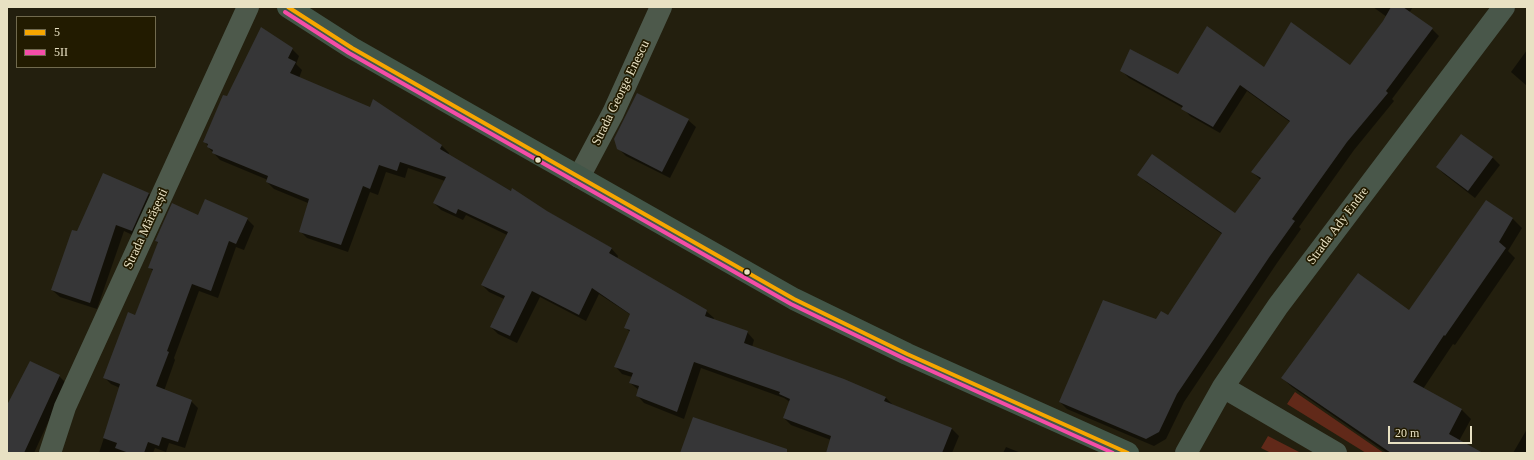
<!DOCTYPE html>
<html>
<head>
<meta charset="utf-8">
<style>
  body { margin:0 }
  #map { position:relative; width:1534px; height:460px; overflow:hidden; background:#231f0e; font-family:Georgia,serif }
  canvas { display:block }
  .frame { position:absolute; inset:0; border:8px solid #e8e1c3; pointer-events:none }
  .legend { position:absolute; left:16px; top:16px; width:140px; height:52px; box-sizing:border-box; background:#221b00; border:1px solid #716a4e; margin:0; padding:5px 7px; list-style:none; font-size:12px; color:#e8e1c3 }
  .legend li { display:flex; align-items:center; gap:8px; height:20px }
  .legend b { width:20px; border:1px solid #716a4e }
  .scale { position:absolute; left:1388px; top:426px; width:84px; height:18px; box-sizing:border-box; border:2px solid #e8e1c3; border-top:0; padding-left:5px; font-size:12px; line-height:14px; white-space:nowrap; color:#e8e1c3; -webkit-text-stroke:3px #221b00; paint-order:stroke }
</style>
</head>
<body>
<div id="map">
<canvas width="1534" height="460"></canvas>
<div class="frame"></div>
<ul class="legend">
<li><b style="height:5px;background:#f7a600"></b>5</li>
<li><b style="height:5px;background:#f54da8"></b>5II</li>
</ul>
<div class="scale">20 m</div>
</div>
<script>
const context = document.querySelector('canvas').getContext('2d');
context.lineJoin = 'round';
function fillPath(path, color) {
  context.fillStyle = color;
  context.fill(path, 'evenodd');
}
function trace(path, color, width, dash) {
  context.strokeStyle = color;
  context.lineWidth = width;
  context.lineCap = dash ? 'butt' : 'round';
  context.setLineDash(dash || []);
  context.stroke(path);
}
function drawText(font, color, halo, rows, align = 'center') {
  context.font = font + ' Georgia,serif';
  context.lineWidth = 3.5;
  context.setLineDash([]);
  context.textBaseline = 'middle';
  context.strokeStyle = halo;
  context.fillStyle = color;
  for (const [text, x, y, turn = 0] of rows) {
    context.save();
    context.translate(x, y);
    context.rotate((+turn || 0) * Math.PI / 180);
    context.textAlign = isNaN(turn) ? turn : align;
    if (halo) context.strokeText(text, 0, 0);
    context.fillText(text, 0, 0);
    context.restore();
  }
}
const green = new Path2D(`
  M1295 392 1378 449 1384 453H1366L1287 404Z
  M1268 436 1301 453H1271L1261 448Z`);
const shadow = new Path2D(`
  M1373 7H1413L1409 13 1432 29 1439 36 1392 99 1394 101 1354 150 1299 227 1301 229 1277 263 1184 402 1166 439 1154 446 1067 409 1060 402 1157 320 1168 316 1222 234 1146 182 1139 174 1235 215 1261 180 1252 172 1290 122 1247 91 1220 133 1190 116 1183 108 1129 78 1122 71 1178 75 1264 68 1351 67 1387 17Z
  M292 49 299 56 296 64 302 70 299 78 441 145 449 153 448 155 611 248 618 256 617 259 706 311 714 318 713 320 747 332 754 340 752 347 844 380 886 398 893 405 952 429 959 436 952 453H827L831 440 791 425 784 418 790 402 784 398 701 368 684 419 644 403 637 395 639 390 630 383 632 377 622 374 615 366 630 332 626 328 631 315 599 294 586 321 540 297 517 343 498 334 491 327 504 299 489 292 482 285 507 235 466 215 463 220 441 210 434 203 445 181 408 168 405 178 386 172 378 195 370 192 348 252 307 238 300 231 308 203 274 189 267 182 268 180 220 160 208 147V146L205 142 227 97Z
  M1527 50V86L1511 72Z
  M688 120 696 127 670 178 626 156 618 148Z
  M1461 135 1493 158 1500 165 1475 198 1444 174 1437 167Z
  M149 194 156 201 139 238 124 231 97 309 60 297 52 290 77 233Z
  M1486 202 1513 219 1522 228 1508 251 1515 258 1455 345 1453 344 1423 389 1462 410 1471 419 1459 441 1481 453H1387L1292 387 1282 378 1410 312Z
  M198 216 247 219 254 226 244 250 236 247 218 298 199 291 174 358 175 360 164 391 191 401 198 408 185 448 169 443 166 452 155 448 153 453H99L120 388 111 384 104 377 135 316 153 271 149 267 158 243 156 241Z
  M59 376 66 383 34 453H7V410Z
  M1527 429V453H1513Z
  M1006 447 1021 453H1003Z`);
const building = new Path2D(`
  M1391 7H1403L1433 28 1386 91 1388 93 1347 142 1292 219 1295 221 1270 256 1177 394 1159 432 1146 439 1059 402 1103 300 1156 319 1161 311 1168 315 1222 233 1137 175 1152 154 1235 213 1261 178 1251 172 1290 121 1240 85 1213 127 1181 109 1183 106 1120 71 1130 49 1178 74 1207 26 1264 67 1291 22 1350 65 1383 21Z
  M261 27 293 48 288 58 296 62 290 73 370 107 373 99 442 145 440 149 511 191 512 188 547 211 612 248 609 253 707 310 705 316 748 331 744 343 844 379 886 397 884 401 952 428 942 453H826L831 436 783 418 790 399 779 394 780 392 694 362 677 412 636 396 639 386 629 383 633 373 614 367 630 330 624 328 630 314 592 288 579 315 532 291 510 336 490 327 505 296 481 285 508 232 458 209 456 214 433 203 446 177 400 162 397 171 379 165 370 189 363 186 341 245 299 232 309 199 266 182 268 176 212 153 213 150 207 147 208 144 203 142 223 95 227 96Z
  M637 93 689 119 662 172 617 149 614 139Z
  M1461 134 1493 157 1468 191 1436 167Z
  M103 173 149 193 132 231 116 225 90 303 51 290 72 230 77 231Z
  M205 199 248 218 236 244 229 241 211 291 192 284 167 351 169 352 156 386 192 400 178 442 162 437 159 446 148 442 144 453H129L115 448 117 443 103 438 120 384 103 378 128 312 135 315 153 269 148 268 158 242 155 241 172 203 198 215Z
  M1486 200 1513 218 1499 242 1506 248 1445 336 1444 335 1413 382 1462 409 1449 434 1483 453H1391L1281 378 1358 273 1409 310Z
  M30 361 60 375 24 453H7V405Z
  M693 417 787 449V453H680Z`);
const minor = new Path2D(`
  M579 177 613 113 661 7
  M50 453 65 407 248 7`);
const secondary = new Path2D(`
  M1223 387 1336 453
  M1186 453 1223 387 1278 306 1504 7`);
const primary = new Path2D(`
  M288 7 352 48 794 299 907 354 1128 453`);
const bus1 = new Path2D(`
  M288 7 352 48 794 299 907 354 1128 453`);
const bus2 = new Path2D(`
  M285 12 349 53 791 304 905 359 1113 453`);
const markers = [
  [538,160,3.5,"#e8e1c3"],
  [747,272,3.5,"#e8e1c3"]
];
const streetNames = [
  ["Strada George Enescu",621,93,-64],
  ["Strada Ady Endre",1338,226,-53],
  ["Strada Mărășești",146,229,-65]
];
fillPath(green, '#612919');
fillPath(shadow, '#0007');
fillPath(building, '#363637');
trace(minor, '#4d594b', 22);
trace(secondary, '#49574a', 22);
trace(primary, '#425648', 22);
trace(bus1, '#f7a600', 4);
trace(bus2, '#f54da8', 4);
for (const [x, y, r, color] of markers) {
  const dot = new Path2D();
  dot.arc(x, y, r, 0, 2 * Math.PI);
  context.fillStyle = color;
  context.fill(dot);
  trace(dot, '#221b00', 1.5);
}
drawText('13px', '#e8e1c3', '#221b00', streetNames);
</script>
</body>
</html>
